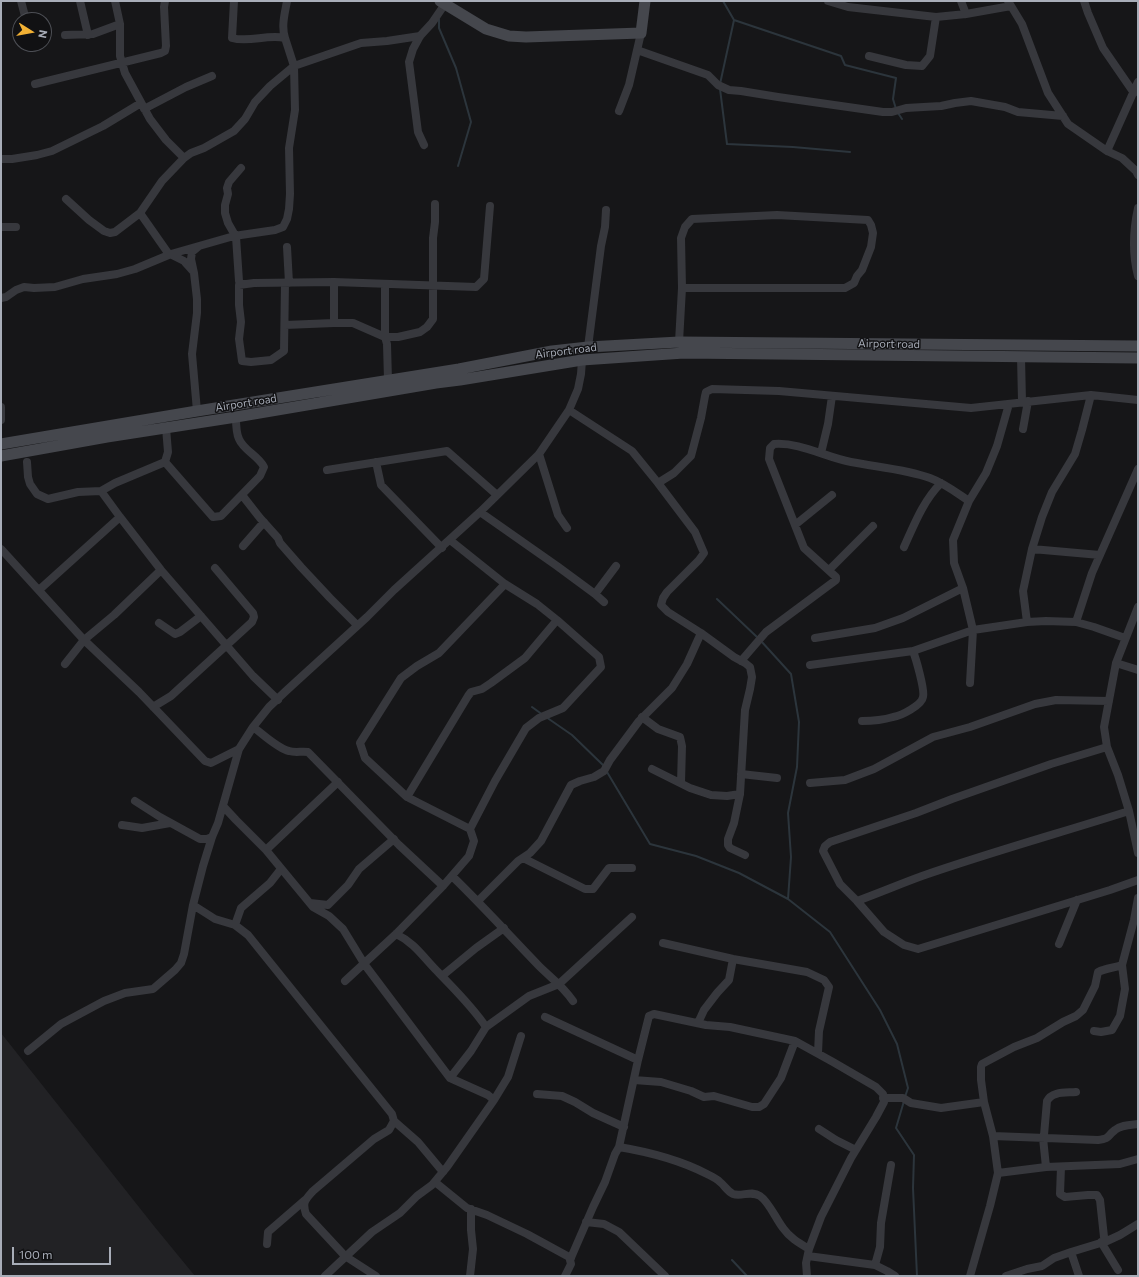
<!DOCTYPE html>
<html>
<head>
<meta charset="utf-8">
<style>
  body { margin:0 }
  #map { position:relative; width:1139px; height:1277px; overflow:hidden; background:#161618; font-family:Commissioner,sans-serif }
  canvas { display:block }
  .frame { position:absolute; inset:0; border:2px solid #a8adb8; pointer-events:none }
  .north { position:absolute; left:12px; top:12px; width:40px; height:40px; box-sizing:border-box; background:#111113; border:1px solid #4d4f55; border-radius:50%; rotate:101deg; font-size:11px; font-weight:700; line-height:16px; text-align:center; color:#a8adb8 }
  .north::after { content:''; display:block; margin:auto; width:14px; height:18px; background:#f2b134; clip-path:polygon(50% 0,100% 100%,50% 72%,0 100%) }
  .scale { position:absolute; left:12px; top:1247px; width:99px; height:18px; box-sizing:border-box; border:2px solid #a8adb8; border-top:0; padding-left:5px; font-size:12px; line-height:14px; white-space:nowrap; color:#a8adb8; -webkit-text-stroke:3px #111113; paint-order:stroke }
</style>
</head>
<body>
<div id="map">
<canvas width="1139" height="1277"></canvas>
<div class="frame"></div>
<div class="north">N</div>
<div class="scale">100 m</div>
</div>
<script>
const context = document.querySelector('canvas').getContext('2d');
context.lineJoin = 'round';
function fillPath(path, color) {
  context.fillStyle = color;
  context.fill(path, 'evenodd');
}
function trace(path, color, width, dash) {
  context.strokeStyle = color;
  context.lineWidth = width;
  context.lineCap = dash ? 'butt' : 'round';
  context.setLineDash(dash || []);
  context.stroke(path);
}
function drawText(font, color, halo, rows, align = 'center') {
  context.font = font + ' Commissioner,sans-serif';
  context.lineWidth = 3;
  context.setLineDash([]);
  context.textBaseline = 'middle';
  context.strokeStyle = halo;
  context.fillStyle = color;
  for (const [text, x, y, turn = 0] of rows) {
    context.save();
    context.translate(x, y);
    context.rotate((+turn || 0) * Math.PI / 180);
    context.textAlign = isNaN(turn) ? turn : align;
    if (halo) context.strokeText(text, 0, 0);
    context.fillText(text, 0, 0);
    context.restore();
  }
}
const built = new Path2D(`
  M1 1033 154 1226 195 1276H1Z`);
const stream = new Path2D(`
  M439 19V28L456 68 471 122 458 166
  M734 20 841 56 845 65 896 78 893 99 896 109
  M720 84 734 20 723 1
  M720 89 727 144 793 147 850 152
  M898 113 902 119
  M717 599 758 638
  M761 641 791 674 799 722 797 767 788 813 791 857 788 899
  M532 707 543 715
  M546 717 572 735 604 766
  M607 772 650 844 696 856 739 873 788 899 830 932 880 1010 897 1044 908 1088 905 1097
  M904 1101 896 1128 914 1155 913 1188 917 1276
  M732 1260 747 1276`);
const minor = new Path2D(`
  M21 1 26 20
  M80 1 88 35
  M115 1 120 24V56L125 73 150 119 166 140 184 158
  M828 1 848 7 936 17 966 14 1011 6
  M961 1 966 14
  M1008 1 1022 24 1048 93 1068 124 1107 151 1122 158 1136 171 1138 175
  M1084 1 1088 13 1103 48 1134 93
  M65 35 93 34 120 24
  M285 38C281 26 285 13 287 1
  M637 50 708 75 718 85 729 90 741 91 778 97 883 112H892L906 108 941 106 955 103 971 101 1005 107 1018 112 1063 116
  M869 56 906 65 922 66 930 56 936 17
  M35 84 161 53 165 51 166 46 164 7 165 1
  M144 109 186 87 212 76
  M619 111 629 85 641 33
  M424 145 418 132 409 62 413 49 420 36 432 23 447 1
  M1107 151 1138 82
  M1 159H12L37 155 52 151 103 126 141 103
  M241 168 229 182 227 188 228 194 225 205V213L228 223 236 237 239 281 241 284H244
  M66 199 89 220 104 231 110 233 115 232 140 213 162 181 184 158 191 153 204 148 234 131 245 119 255 102 270 86 294 66 361 43 387 41 420 36
  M1138 208C1133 231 1132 253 1138 276
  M140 213 168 253 184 261 193 271
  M1 227H16
  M287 247 289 283
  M334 282V323H353L385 337H398L420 332 427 327 433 319V238L435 222V204
  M285 283 284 351 271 360 251 362 242 361 239 339 241 322 239 305V285L254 283 334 282 476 287 484 279 490 206
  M385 284V337L387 344 388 380
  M1 298 6 297 16 290 24 287 34 288 55 287 83 279 117 274 135 269 171 254 234 236 275 230 283 227 287 219 289 209 290 194 289 148 295 110 294 66 285 38C267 34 249 43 232 38L234 1
  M285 325 334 323
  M679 342 682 288 681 238 685 227 692 219 777 215 868 220 871 225 873 233 871 247 862 270 857 276 854 283 845 288H682
  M588 347 601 246 605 227 606 210
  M1021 357 1022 401
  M1 407V420
  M569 410 632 451 658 483 695 532 704 553 699 560 667 592 663 598 661 605 668 612 701 633 734 657 745 663 750 667 752 677 750 689 745 710 740 794 734 823 728 839V845L730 848 745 855
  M197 411 192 354 197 313V299L194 273 191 259 192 252 198 247
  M1023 429 1028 401
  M821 453 828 424 832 396
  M539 454 558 515 567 528
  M27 462 28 477 30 484 37 494 48 499 78 492 101 491 115 483 165 462 168 452 166 428
  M165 462 213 517 221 516 260 476 264 467C258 455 244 451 239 439 236 433 236 424 236 417
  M376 462 381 485 442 548
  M327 470 447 451 497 495
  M658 483 674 473 691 456 701 418 705 396 706 392 712 389 779 391 971 408 1091 395 1138 400
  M101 491 120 517 161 570 253 676 278 700
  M242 495 260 518 278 538 280 543 301 567 330 598 357 625
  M480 512 557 566 595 594 604 602
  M795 525 832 495
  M243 546 264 522
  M904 547C914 525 923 501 941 483
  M1 549 84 640 139 692 205 761 211 763 239 749
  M1032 549 1100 555
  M829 570 873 526
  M39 590 120 517
  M595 594 616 566
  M1138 607 1116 663 1104 727 1107 747 1118 775 1129 811 1138 853
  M1027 622 1023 591 1032 549 1042 517 1052 492 1075 454 1082 430 1091 395
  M1076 622 1092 573 1138 469
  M159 623 175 634 180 632 201 616
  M815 638 875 628 903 618 963 588
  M741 661 766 632 836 580V577L804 548 769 459 770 448 774 444C800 442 825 457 851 462 876 467 905 469 930 478 944 483 957 493 969 501
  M1116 663 1138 670
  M65 664 84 640 114 615 161 570
  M810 665 913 651 973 630 1027 622 1046 621 1076 622 1094 627 1125 638
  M970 683 973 630 963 588 954 563 953 540 969 501 986 473 997 446 1009 404
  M153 707 171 696 252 622 254 617 253 613 215 568
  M642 717 658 729 680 737 682 746 681 783
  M862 721C873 721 883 720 893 717 901 716 922 705 923 697 925 690 916 659 913 651
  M253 727C263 734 277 748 289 751 295 753 302 751 308 752L399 845 443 886
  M1107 747 1051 764 952 799 916 813 830 842 825 846 823 851 840 884 857 901 884 932 904 945 918 949 1110 890 1138 880
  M652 769 690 788 711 795 727 796 740 794
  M741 774 777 778
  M810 783 845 780 874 769 933 737 970 727 1035 704 1056 700 1109 701
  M407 797 468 696 471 692 482 689 491 683 525 658 557 620
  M135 801 160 817 200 839H207L212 837
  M223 806 236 820 266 850 313 907 329 916 343 929 365 965 450 1078 488 1095 494 1100 447 1167 432 1185 417 1196 400 1213 372 1232 325 1276
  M122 825 142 828 170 823
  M470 829 407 797 365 758 360 743 401 678 417 666 439 653 505 584
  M266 850 338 782
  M523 858 585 889H593L609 868H632
  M452 876C482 905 510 936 539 966 551 978 563 986 573 1001
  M478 901 518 861 530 853 541 841 571 785 580 781 594 777 604 771 610 760 639 721 672 688 687 664 701 633
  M857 901C879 893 900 884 922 876 991 852 1060 833 1129 811
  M310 903 328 905 348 885 359 869 394 839
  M235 925 241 908 270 883 281 869
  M396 934C415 943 423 957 437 971 454 989 472 1006 486 1027L471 1051 450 1078
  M663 943 733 959 807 972 824 980 829 987 819 1031 818 1053
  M1059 944 1077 900
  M442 976 476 948 504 928
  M345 981 396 934 443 886 469 856 474 841 470 829 495 781 526 728 539 718 563 708 601 667 599 657 557 620 537 604 505 584 450 540
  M545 1017 638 1060
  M698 1023 704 1010 717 993 729 980 733 959
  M486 1027 529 996 559 984 632 917
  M1094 1031 1101 1032 1112 1030 1120 1016 1125 989 1122 965
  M28 1051 61 1024 104 1001 125 993 153 989 175 970 181 963 184 954 193 905
  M634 1080 661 1082 691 1091 704 1097 714 1096 752 1107H759L764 1104 781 1078 795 1041
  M537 1094 562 1096 575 1102 593 1113 624 1127
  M883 1098H903L911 1103 941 1108 984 1102
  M494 1100 508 1077 521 1036
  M394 1121 418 1142 443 1172
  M819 1129 836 1140 856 1150
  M993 1136 1098 1140C1111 1138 1106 1137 1115 1130 1121 1125 1130 1125 1138 1124
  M619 1147C649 1152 680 1160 707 1174 711 1176 716 1178 720 1182 725 1186 727 1191 733 1194 742 1197 751 1190 760 1196 769 1202 776 1219 783 1228 790 1238 799 1243 809 1249
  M1046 1167 1043 1138 1044 1135 1047 1101C1052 1091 1066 1093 1076 1092
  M1061 1167 1060 1194 1065 1197 1088 1195H1097L1100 1200 1104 1237 1107 1241
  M998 1173 1046 1167 1120 1164 1138 1159
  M435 1182 467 1208 487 1215 527 1234 571 1258
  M586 1222 604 1224 619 1232 665 1276
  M1101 1242 1118 1270
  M267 1244 268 1232 305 1200
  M1071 1252 1079 1276
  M808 1256 875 1265 887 1271 895 1276
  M875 1265 880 1247 881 1223 891 1165
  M376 1276 345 1256 306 1214C302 1202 305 1200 313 1191L374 1139 389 1130 394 1121 392 1114 248 935 235 925 215 919 193 905 203 866 212 837 218 823 239 749 253 727 269 707 287 690 367 617 394 590 480 512 539 454 569 410 578 389 581 374 582 360
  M470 1276 473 1249 471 1230V1209
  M565 1276 571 1264 570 1260 593 1207 605 1182 615 1154 619 1147 638 1060 649 1016 654 1014 706 1025 730 1027 795 1041 833 1062 876 1087 883 1094 884 1102 876 1117 851 1158 821 1217 809 1249 806 1263 807 1276
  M970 1276 990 1206 998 1173 993 1136 984 1102 981 1080V1067L982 1064 1014 1047 1037 1038 1063 1022 1076 1016 1083 1010 1095 986 1098 972C1106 968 1114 968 1122 965L1134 920 1138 898
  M1006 1276 1027 1269 1042 1266 1054 1258 1071 1252 1107 1241 1120 1235 1138 1224`);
const secondary = new Path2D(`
  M440 1 486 29 509 36 526 37 641 33 645 1
  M1 444 197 411 459 369 552 351 588 347 679 342 1138 346
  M1 456 107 437 236 417 436 383 460 380 582 360 684 353 1138 358`);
const streetNames = [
  ["Airport road",889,344,1],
  ["Airport road",566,351,-7],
  ["Airport road",246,403,-9]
];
fillPath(built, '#222225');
trace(stream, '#2c353c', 2);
trace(minor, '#37383d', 8);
trace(secondary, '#45474d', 11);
drawText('11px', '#a8adb8', '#111113', streetNames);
</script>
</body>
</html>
